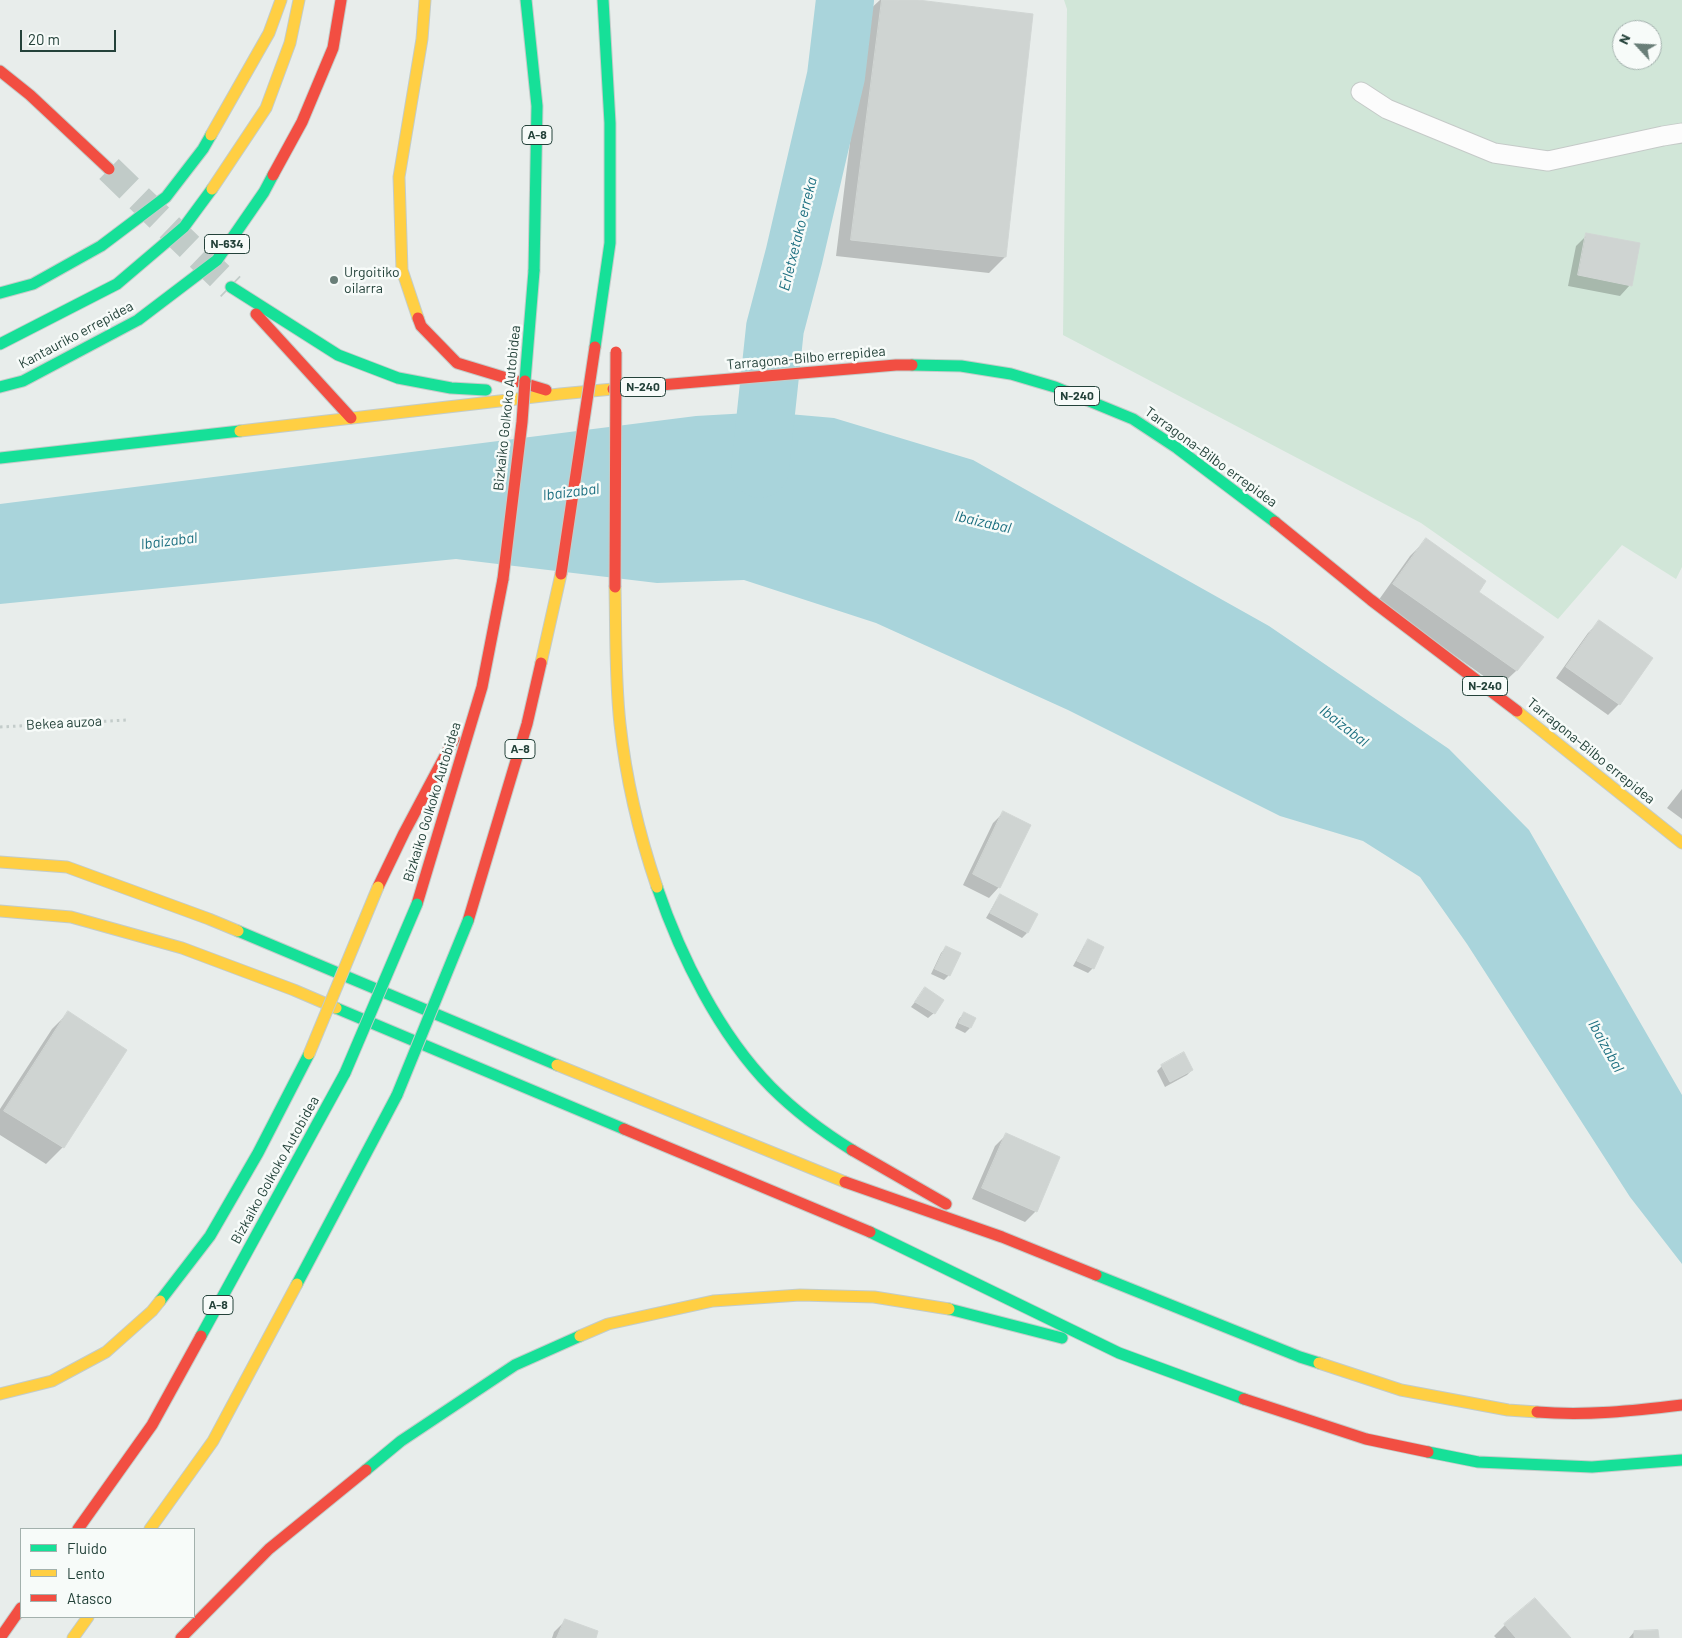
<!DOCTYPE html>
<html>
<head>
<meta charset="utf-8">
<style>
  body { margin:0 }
  #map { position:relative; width:1682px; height:1638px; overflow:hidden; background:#e8edeb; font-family:Barlow,sans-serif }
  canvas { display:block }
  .legend { position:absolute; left:20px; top:1528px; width:175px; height:90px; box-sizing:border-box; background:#f7fbf9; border:1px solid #a3b1ad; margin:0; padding:6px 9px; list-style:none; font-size:15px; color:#24423a }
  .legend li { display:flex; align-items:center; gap:10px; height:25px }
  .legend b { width:25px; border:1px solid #a3b1ad }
  .north { position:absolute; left:1612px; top:20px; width:50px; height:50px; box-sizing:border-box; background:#f7fbf9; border:1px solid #a3b1ad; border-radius:50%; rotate:295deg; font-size:14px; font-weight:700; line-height:20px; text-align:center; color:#24423a }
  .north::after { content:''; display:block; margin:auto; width:18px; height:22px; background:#697e78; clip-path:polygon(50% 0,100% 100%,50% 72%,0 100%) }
  .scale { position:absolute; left:20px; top:30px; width:96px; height:22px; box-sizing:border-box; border:2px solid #24423a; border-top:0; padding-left:6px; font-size:15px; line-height:18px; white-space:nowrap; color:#24423a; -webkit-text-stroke:4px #f7fbf9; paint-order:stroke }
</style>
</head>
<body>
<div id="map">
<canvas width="1682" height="1638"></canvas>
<ul class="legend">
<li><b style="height:6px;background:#16e098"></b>Fluido</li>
<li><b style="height:6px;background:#ffcf43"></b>Lento</li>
<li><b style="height:6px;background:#f24e42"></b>Atasco</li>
</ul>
<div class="north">N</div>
<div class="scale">20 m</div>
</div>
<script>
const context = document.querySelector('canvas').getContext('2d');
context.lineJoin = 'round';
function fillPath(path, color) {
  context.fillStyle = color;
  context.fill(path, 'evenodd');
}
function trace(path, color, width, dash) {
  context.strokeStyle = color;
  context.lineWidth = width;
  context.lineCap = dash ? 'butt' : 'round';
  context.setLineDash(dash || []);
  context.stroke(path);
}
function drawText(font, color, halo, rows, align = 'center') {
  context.font = font + ' Barlow,sans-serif';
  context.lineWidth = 5;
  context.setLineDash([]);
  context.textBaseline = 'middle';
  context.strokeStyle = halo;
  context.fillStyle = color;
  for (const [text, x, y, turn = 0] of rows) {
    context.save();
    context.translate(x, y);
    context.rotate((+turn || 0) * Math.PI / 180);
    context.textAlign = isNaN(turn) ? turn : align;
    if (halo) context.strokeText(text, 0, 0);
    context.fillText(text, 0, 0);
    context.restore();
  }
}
const green = new Path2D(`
  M1064 0H1682V567L1676 579 1622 545 1558 619 1421 523 1063 335 1067 9ZM1622 30H1652V60H1622Z`);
const water = new Path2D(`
  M766 412 834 418 973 460 1269 626 1449 749 1529 830 1682 1095V1264L1630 1197 1467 944 1420 877 1363 841 1280 816 1068 710 876 623 744 580 657 583 456 559 0 604V504L696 416Z`);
const shadow = new Path2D(`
  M880 0H908L1005 257 989 273 836 256 866 13Z
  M1587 235 1630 285 1620 296 1568 286 1576 246Z
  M1426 540 1477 592 1542 638 1516 671 1499 687 1378 601 1410 556Z
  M1599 622 1619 704 1608 715 1556 678 1588 633Z
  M1682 789V819L1667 808Z
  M1003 813 999 887 989 898 963 885 993 823Z
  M1001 896 1027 933 1022 938 986 918 996 901Z
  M1089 941 1093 968 1088 973 1073 966 1084 946Z
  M946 947 949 975 944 980 931 974 941 953Z
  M925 989 934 1013 928 1018 911 1007Z
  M68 1013 125 1050 63 1147 46 1164 0 1135V1109L52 1029Z
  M964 1013 970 1028 965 1033 955 1028 959 1019Z
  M1162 1066 1192 1070 1187 1075 1165 1087 1157 1071Z
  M1006 1135 1036 1211 1025 1222 972 1199 995 1146Z
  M1535 1600 1570 1638H1496L1494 1636 1505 1625Z
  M565 1621 594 1638H552L554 1632Z
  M1634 1632 1657 1638H1629Z`);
const river = new Path2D(`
  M760 469 775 328 794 256 836 76 845 0`);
const building = new Path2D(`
  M882 0H918L1033 14 1006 257 851 240Z
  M1586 233 1640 243 1632 286 1578 275Z
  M1426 538 1486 581 1479 592 1544 637 1517 671 1393 584Z
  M1599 620 1653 658 1620 705 1566 667Z
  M1003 811 1031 825 1000 888 973 874Z
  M1000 894 1038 914 1028 933 990 913Z
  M1088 939 1104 947 1094 969 1077 961Z
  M946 946 961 953 950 976 935 969Z
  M925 987 944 1000 935 1014 915 1002Z
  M68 1011 127 1050 64 1148 4 1111Z
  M964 1012 976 1018 971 1028 959 1023Z
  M1184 1052 1193 1070 1170 1082 1161 1065Z
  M1006 1133 1060 1157 1037 1212 982 1188Z
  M1535 1598 1571 1638H1516L1504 1624Z
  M565 1619 598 1631 596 1638H557Z
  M1658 1630 1659 1638H1634V1631Z`);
const highwayTunnel = new Path2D(`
  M109 169 231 287`);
const path = new Path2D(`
  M0 727 128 720`);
const lane = new Path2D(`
  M1361 92 1387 109 1494 153 1548 161 1663 136 1682 133`);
const fast = new Path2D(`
  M526 0 537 106 534 271
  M231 287 338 355 398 378 451 388 486 390
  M0 293 33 284 101 246 166 197 203 149 211 135
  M0 344 117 284 184 227 212 189
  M595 347 610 243V123L603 0
  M912 365 961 366 1011 374 1055 387 1133 419 1177 448 1275 522
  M0 387 23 381 138 320 217 260 264 192 273 175
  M0 458 240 431
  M657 887C681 957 719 1034 771 1087 795 1111 823 1132 852 1150
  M238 931 557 1065
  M336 1008 624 1129
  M870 1232 1119 1353 1244 1399
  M1096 1275 1300 1357 1319 1363
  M297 1284 397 1095
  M160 1301 210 1236 258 1153 309 1054
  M949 1309 1062 1338
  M201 1336 345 1073
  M1428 1452 1478 1462 1592 1467 1682 1460
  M366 1470 401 1441 515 1365 580 1336`);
const slow = new Path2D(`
  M211 135 269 33 281 0
  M212 189 266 108 290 43 299 0
  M418 318 402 270 399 177 422 39 425 0
  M240 431 560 394 613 389
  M615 587C616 633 615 679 620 724 626 780 639 834 657 887
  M541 663 561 574
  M1517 711 1682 843
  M0 862 67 867 209 919 238 931
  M0 911 71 917 182 948 294 990 336 1008
  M557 1065 845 1182
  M580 1336 608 1324 713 1301 800 1295 874 1297 949 1309
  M1319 1363 1401 1390 1508 1410 1537 1412
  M0 1394 52 1381 106 1352 152 1311 160 1301
  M150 1529 213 1441 297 1284
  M73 1638 88 1617`);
const jam = new Path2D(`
  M0 71 30 95 109 169
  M273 175 302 122 333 48 341 0
  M256 314 351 418
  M418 318 421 326 457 363 546 390
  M613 389 896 365H912
  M1275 522 1371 600 1517 711
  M378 887 404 833 454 739
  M417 904 482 687 503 579
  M468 921 527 724 541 663
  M624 1129 870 1232
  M852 1150 946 1204
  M845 1182 1002 1237 1096 1275
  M1244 1399 1366 1439 1428 1452
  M1537 1412C1585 1416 1634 1411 1682 1405
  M78 1529 152 1425 201 1336
  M0 1638 21 1608
  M181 1638 269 1549 366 1470`);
const fastBridge = new Path2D(`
  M525 381 534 271
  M345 1073 417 904
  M397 1095 468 921`);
const slowBridge = new Path2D(`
  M309 1054 378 887`);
const jamBridge = new Path2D(`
  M561 574 595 347
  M503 579 522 422 525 381
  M615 587 616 352`);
const markers = [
  [334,280,5,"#697e78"]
];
const shields = [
  [537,135,30],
  [227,244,45],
  [643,387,45],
  [1077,396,45],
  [1485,686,45],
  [520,749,30],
  [218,1305,30]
];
const shieldNames = [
  ["A-8",537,135],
  ["N-634",227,244],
  ["N-240",643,387],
  ["N-240",1077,396],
  ["N-240",1485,686],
  ["A-8",520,749],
  ["A-8",218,1305]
];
const poiNames = [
  ["Urgoitiko",344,272],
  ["oilarra",344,288]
];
const streetNames = [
  ["Kantauriko errepidea",76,335,-28],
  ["Tarragona-Bilbo errepidea",806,358,-5],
  ["Bizkaiko Golkoko Autobidea",507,408,-84],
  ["Tarragona-Bilbo errepidea",1211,457,36],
  ["Bekea auzoa",64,723,-3],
  ["Tarragona-Bilbo errepidea",1591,751,39],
  ["Bizkaiko Golkoko Autobidea",432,802,-73],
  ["Bizkaiko Golkoko Autobidea",275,1170,-61]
];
const waterNames = [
  ["Erletxetako erreka",798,234,-76],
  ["Ibaizabal",571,492,-7],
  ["Ibaizabal",983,522,13],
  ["Ibaizabal",169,541,-7],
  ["Ibaizabal",1344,726,38],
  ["Ibaizabal",1606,1046,61]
];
fillPath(green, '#d1e6d8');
fillPath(water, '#a9d4db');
fillPath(shadow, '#0003');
trace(river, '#a9d4db', 58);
fillPath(building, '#cfd4d2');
trace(building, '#d1d6d4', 1);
trace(highwayTunnel, '#c1cbc8', 28, [28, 14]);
trace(lane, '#c5cac8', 21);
trace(fast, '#c3ccc9', 13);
trace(slow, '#c3ccc9', 13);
trace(jam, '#c3ccc9', 13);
trace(path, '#c3ccca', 3, [2.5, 4]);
trace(lane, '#fcfcfc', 19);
trace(fast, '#16e098', 11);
trace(slow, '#ffcf43', 11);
trace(jam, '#f24e42', 11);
trace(fastBridge, '#c3ccc9', 13, []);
trace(slowBridge, '#c3ccc9', 13, []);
trace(jamBridge, '#c3ccc9', 13, []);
trace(fastBridge, '#16e098', 11);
trace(slowBridge, '#ffcf43', 11);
trace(jamBridge, '#f24e42', 11);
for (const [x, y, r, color] of markers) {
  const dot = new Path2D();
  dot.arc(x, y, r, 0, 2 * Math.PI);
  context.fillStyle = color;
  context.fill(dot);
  trace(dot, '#f7fbf9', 2);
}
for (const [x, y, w] of shields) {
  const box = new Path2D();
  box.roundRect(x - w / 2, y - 9.5, w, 19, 4);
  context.fillStyle = '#f7fbf9';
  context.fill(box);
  trace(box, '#24423a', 1);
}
drawText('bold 12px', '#24423a', null, shieldNames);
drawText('14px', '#24423a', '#f7fbf9', poiNames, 'left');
drawText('14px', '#24423a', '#f7fbf9', streetNames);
drawText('italic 15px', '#1c6f80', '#f7fbf9', waterNames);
</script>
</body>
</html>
